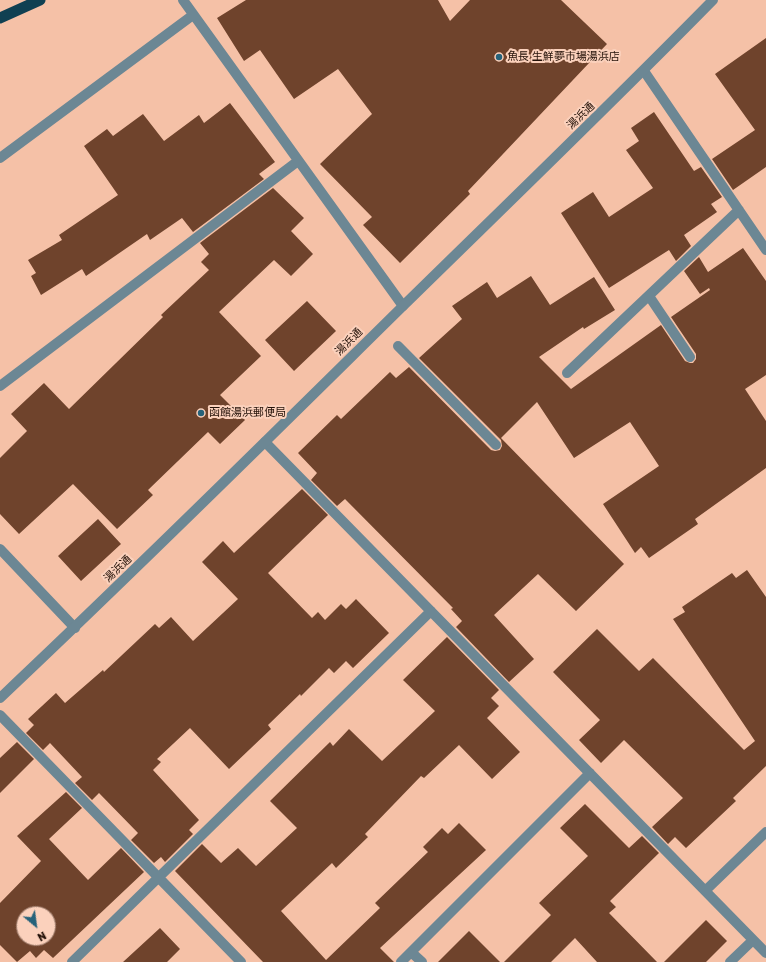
<!DOCTYPE html>
<html>
<head>
<meta charset="utf-8">
<style>
  body { margin:0 }
  #map { position:relative; width:766px; height:962px; overflow:hidden; background:#f5c1a7; font-family:Rubik,sans-serif }
  canvas { display:block }
  .north { position:absolute; left:16px; top:906px; width:40px; height:40px; box-sizing:border-box; background:#fbd1bc; border:1px solid #a58474; border-radius:50%; rotate:151deg; font-size:11px; font-weight:700; line-height:16px; text-align:center; color:#231108 }
  .north::after { content:''; display:block; margin:auto; width:14px; height:18px; background:#26627a; clip-path:polygon(50% 0,100% 100%,50% 72%,0 100%) }
</style>
</head>
<body>
<div id="map">
<canvas width="766" height="962"></canvas>
<div class="north">N</div>
</div>
<script>
const context = document.querySelector('canvas').getContext('2d');
context.lineJoin = 'round';
function fillPath(path, color) {
  context.fillStyle = color;
  context.fill(path, 'evenodd');
}
function trace(path, color, width, dash) {
  context.strokeStyle = color;
  context.lineWidth = width;
  context.lineCap = dash ? 'butt' : 'round';
  context.setLineDash(dash || []);
  context.stroke(path);
}
function drawText(font, color, halo, rows, align = 'center') {
  context.font = font + ' Rubik,"Noto Sans JP",sans-serif';
  context.lineWidth = 4;
  context.setLineDash([]);
  context.textBaseline = 'middle';
  context.strokeStyle = halo;
  context.fillStyle = color;
  for (const [text, x, y, turn = 0] of rows) {
    context.save();
    context.translate(x, y);
    context.rotate((+turn || 0) * Math.PI / 180);
    context.textAlign = isNaN(turn) ? turn : align;
    if (halo) context.strokeText(text, 0, 0);
    context.fillText(text, 0, 0);
    context.restore();
  }
}
const building = new Path2D(`
  M246 0H438L450 21 470 0H561L607 44 468 191 470 194 400 263 363 225 372 217 320 164 372 114 338 69 294 99 260 50 244 61 217 18Z
  M766 38V167L733 190 712 159 755 130 715 74Z
  M230 103 275 162 259 174 264 179 193 232 182 218 150 240 147 234 86 276 82 269 41 295 31 276 36 273 28 260 62 240 59 235 118 195 84 146 107 129 113 136 143 114 164 141 199 115 204 123Z
  M654 112 694 171 701 167 722 197 711 204 717 212 684 235 691 246 676 261 669 250 609 288 561 213 593 192 609 217 653 188 626 150 639 141 631 128Z
  M273 188 304 218 291 231 313 254 291 276 274 260 219 312 261 356 220 395 245 420 220 444 208 432 148 490 153 495 117 529 73 484 19 534 0 514V458L27 431 11 414 44 383 69 409 163 317 161 315 209 270 201 262 209 254 200 243Z
  M743 248 766 281V375L745 389 766 421V468L695 519 698 524 649 558 641 547 635 553 603 504 659 466 630 422 574 458 537 402 501 438 624 564 576 611 538 574 494 615 534 659 509 682 456 627 462 621 451 609 453 608 345 499 337 506 311 480 317 473 298 453 337 415 341 419 390 372 396 378 409 367 491 450 495 451 500 450 502 446 501 440 419 358 462 319 452 306 487 282 497 298 531 276 550 305 594 277 615 310 584 329 583 327 539 357 571 389 661 325 685 361 690 363H693L696 359V354L671 317 710 290 709 288 700 294 684 271 699 257 708 272Z
  M307 301 336 331 294 371 265 340Z
  M302 489 328 515 268 573 312 618 318 612 325 620 341 604 346 609 356 599 389 633 353 668 346 661 334 673 329 668 301 696 300 694 268 725 271 729 229 769 190 728 157 759 161 762 153 770 199 820 189 830 193 834 165 862 161 857 154 863 131 840 138 833 99 793 92 800 75 783 82 777 50 743 43 750 26 733 34 725 28 719 56 693 65 703 103 670 104 672 155 624 159 628 171 617 193 641 238 599 202 562 223 541 234 553Z
  M98 519 121 544 81 581 58 556Z
  M747 570 766 597V766L733 798 736 801 686 848 675 837 668 844 652 827 683 798 624 740 601 763 579 740 600 720 553 672 597 629 639 671 653 658 744 750 755 741 673 619 685 612 682 607 732 573 736 578Z
  M447 637 499 690 491 698 499 706 487 718 520 752 492 779 459 745 424 778 421 776 365 834 368 837 336 868 332 863 281 911 326 960 380 908 375 903 428 852 423 847 442 828 448 834 459 823 486 850 380 948 394 962H263L175 871 202 844 221 863 238 848 256 866 297 828 270 801 330 742 333 746 349 729 382 761 435 711 403 680Z
  M17 742 34 759 0 793V758Z
  M66 792 82 808 49 839 88 880 121 848 144 872 53 958 44 950 36 958 30 951 17 962 0 945V903L41 861 17 836ZM24 914H48V938H24Z
  M585 804 629 848 642 836 659 853 610 901 616 907 609 913 657 962H597L575 938 551 962H504L551 915 539 903 588 856 560 828Z
  M706 920 727 941 706 962H664Z
  M160 928 180 949 167 962H123Z
  M469 931 500 962H438Z`);
const minor = new Path2D(`
  M183 0 403 306
  M644 71 766 250
  M0 158 193 15
  M649 296 690 357
  M398 346 496 445
  M567 373 739 210
  M0 386 298 161
  M265 442 766 953
  M0 549 75 628
  M0 715 241 962
  M706 890 766 832
  M411 952 422 962
  M72 962 431 611
  M401 962 590 773
  M730 962 753 940`);
const tertiary = new Path2D(`
  M0 698C136 570 269 438 402 307 506 205 611 104 713 0`);
const trunk = new Path2D(`
  M0 18 40 0`);
const markers = [
  [499,57,4,"#26627a"],
  [201,413,4,"#26627a"]
];
const poiNames = [
  ["魚長 生鮮夢市場湯浜店",507,57],
  ["函館湯浜郵便局",209,413]
];
const streetNames = [
  ["湯浜通",581,116,-44],
  ["湯浜通",349,342,-45],
  ["湯浜通",118,569,-44]
];
fillPath(building, '#6f432c');
trace(minor, '#6c8794', 10);
trace(tertiary, '#6c8794', 10);
trace(trunk, '#104052', 11);
for (const [x, y, r, color] of markers) {
  const dot = new Path2D();
  dot.arc(x, y, r, 0, 2 * Math.PI);
  context.fillStyle = color;
  context.fill(dot);
  trace(dot, '#fbd1bc', 1.5);
}
drawText('11px', '#231108', '#fbd1bc', poiNames, 'left');
drawText('11px', '#231108', '#fbd1bc', streetNames);
</script>
</body>
</html>
